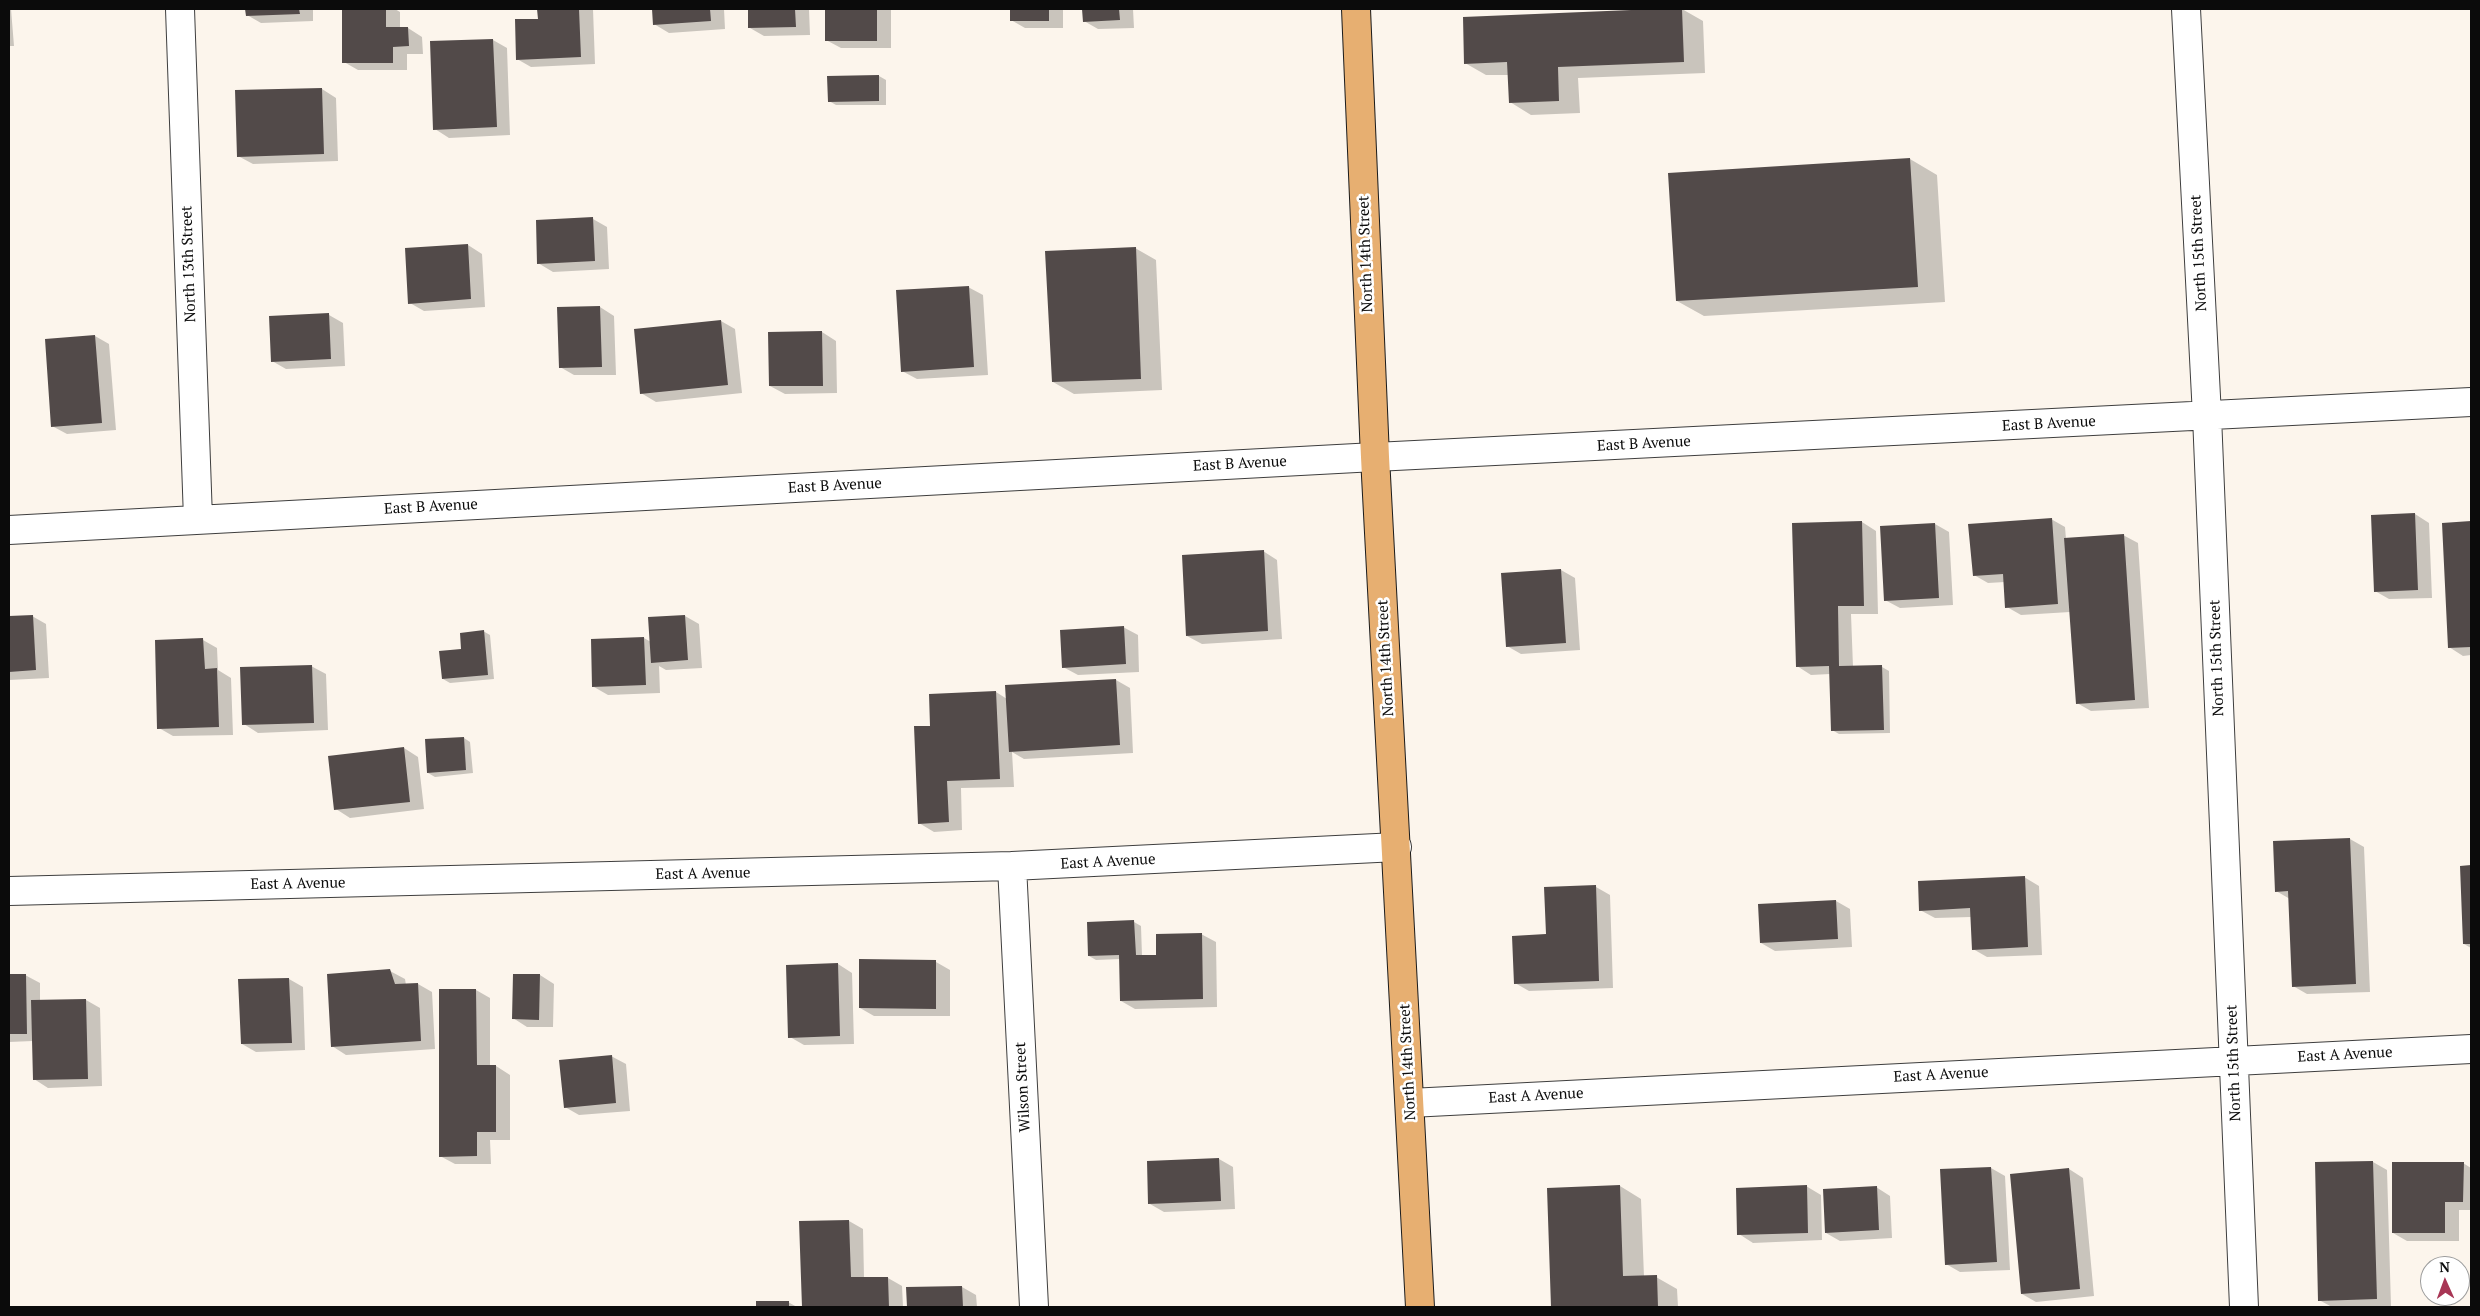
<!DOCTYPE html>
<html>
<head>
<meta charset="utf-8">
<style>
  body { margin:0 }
  #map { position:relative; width:2480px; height:1316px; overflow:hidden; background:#fcf5ec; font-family:"PT Serif",serif }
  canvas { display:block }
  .frame { position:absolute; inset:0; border:10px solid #0b0b0b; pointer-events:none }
  .north { position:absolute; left:2420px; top:1256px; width:50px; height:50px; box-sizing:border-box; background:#fff; border:1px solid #9d9d9d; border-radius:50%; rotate:358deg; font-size:14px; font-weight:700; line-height:20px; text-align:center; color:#0b0b0b }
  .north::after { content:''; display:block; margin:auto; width:18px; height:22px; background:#a83655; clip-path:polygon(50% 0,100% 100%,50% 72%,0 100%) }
</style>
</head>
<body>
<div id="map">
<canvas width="2480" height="1316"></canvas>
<div class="frame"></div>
<div class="north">N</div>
</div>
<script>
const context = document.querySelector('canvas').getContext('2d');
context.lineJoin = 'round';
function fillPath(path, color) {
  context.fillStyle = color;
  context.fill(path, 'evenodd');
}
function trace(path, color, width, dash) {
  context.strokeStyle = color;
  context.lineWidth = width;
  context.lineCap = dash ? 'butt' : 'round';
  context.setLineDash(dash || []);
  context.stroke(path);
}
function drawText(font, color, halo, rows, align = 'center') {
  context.font = font + ' "PT Serif",serif';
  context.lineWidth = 5;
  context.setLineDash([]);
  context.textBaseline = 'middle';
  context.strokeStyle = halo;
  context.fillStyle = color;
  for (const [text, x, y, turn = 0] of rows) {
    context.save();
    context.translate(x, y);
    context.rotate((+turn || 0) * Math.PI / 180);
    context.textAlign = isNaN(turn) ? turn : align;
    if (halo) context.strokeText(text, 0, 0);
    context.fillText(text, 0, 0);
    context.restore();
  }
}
const shadow = new Path2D(`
  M9 9H11L14 46H9Z
  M247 9H313V21L261 23 247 15Z
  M343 9H395L400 12V28H408L422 37 423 54H407V70H358L344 62Z
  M539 9H593L595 64 531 67 517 59 539 20Z
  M653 9H724L725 29 669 33 654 24Z
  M749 9H809L810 35 764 36 750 28Z
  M826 9H891V48H841L826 40Z
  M1011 9H1063V28H1025L1011 20Z
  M1083 9H1133L1134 28 1098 29 1084 21Z
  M1682 9 1703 21 1705 73 1578 78 1580 113 1531 115 1510 102 1509 75H1486L1465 63 1464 18Z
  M493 40 507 48 510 135 449 138 435 129Z
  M879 76 886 80V105H836L829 101Z
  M322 89 336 98 338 161 253 164 238 156Z
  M1910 159 1937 175 1945 302 1704 316 1677 301 1669 174Z
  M593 219 607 227 609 269 553 272 538 263Z
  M468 245 482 254 485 307 424 311 410 303 406 249Z
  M1135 248 1156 260 1162 390 1074 394 1053 382Z
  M968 287 983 295 988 375 917 379 902 371Z
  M600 307 614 316 616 375H574L560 367Z
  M329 315 343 323 345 366 286 369 272 361 270 317Z
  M721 321 735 329 742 393 656 402 641 393Z
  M822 332 836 341 837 393 785 394 770 386Z
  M95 336 109 344 116 430 67 434 52 426 46 340Z
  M2415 514 2429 523 2432 598 2389 599 2375 591Z
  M2051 519 2065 527 2066 539 2123 535 2138 543 2149 708 2091 711 2077 703 2070 612 2021 615 2007 607 2005 582 1988 583 1974 575Z
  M1862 522 1876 531 1878 614H1851L1853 667H1882L1889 671 1890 733 1839 734 1832 730 1830 674 1811 675 1797 666Z
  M2471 523V655L2463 656 2449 647 2444 524Z
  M1935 524 1949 532 1953 605 1900 608 1885 600Z
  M1263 551 1277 560 1282 639 1202 644 1187 636Z
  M1561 570 1575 578 1580 650 1521 654 1507 646Z
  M32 616 46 624 49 678 9 680V617Z
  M685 616 699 624 702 668 666 670 659 666 660 693 608 695 594 687 644 638 651 642Z
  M1123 627 1138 635 1139 672 1078 675 1063 667Z
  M483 631 490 635 494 679 450 683 443 679 463 650Z
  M203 640 217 648 218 670 231 678 233 735 173 736 159 728 156 641Z
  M311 666 326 674 328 730 258 733 244 724Z
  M1116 680 1130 688 1133 753 1024 759 1012 752 1014 787 961 788 962 830 934 832 919 823 931 727 996 692 1007 699Z
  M464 738 470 742 473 773 435 777 428 773Z
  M404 748 418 757 424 809 350 818 336 809Z
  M2350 839 2364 847 2370 992 2307 994 2293 986 2290 899 2276 891Z
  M2471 866V948L2464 944 2461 867Z
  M2024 877 2039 886 2042 955 1987 957 1973 949 1971 917 1935 918 1920 910Z
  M1596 887 1610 895 1613 988 1529 991 1515 983Z
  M1836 901 1850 909 1852 947 1775 951 1761 943Z
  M1134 922 1141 926 1142 956H1157L1201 934 1216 942 1217 1007 1135 1009 1121 1001 1120 959 1096 960 1089 956 1088 923Z
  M860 960 936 962 950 970V1016H874L860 1008Z
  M838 964 852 973 854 1044 804 1045 790 1037Z
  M390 971 405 979 406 985 418 984 432 992 435 1049 346 1055 332 1046Z
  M9 975H25L40 983V1001L86 1000 100 1008 102 1086 48 1088 34 1079 33 1041 9 1042Z
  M540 975 554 984 553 1027H527L513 1018Z
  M289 979 303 987 305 1050 256 1052 242 1044Z
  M476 990 490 998V1066H496L510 1075V1140H490L491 1164H455L440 1156Z
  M611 1056 626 1064 630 1111 579 1115 565 1107Z
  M1219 1159 1233 1167 1235 1209 1164 1212 1150 1204Z
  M2373 1162 2387 1170 2391 1306 2332 1307 2319 1300Z
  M2463 1163 2471 1168V1210H2459V1241H2407L2393 1233Z
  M1991 1168 2005 1176 2010 1270 1960 1272 1946 1264 1941 1171Z
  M2069 1169 2083 1178 2094 1296 2036 1302 2022 1294Z
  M1620 1186 1641 1199 1644 1277H1656L1677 1289 1678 1307H1552L1548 1189Z
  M1806 1186 1821 1195 1822 1240 1753 1243 1739 1234Z
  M1876 1187 1890 1196 1892 1238 1840 1241 1826 1233Z
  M849 1221 863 1229 864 1278H888L902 1286 903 1307H803L801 1222Z
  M962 1287 976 1295 977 1307H908L907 1288Z
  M757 1302H788L797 1307H757Z`);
const building = new Path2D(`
  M245 9H299L300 14 246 16Z
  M342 9H386V27H408L409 46 393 47V63H342Z
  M537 9H579L581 57 516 60 515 19H538Z
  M652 9H710L711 21 653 25Z
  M748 9H795L796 27 748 28Z
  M825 9H877V41H825Z
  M1010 9H1049V21H1010Z
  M1082 9H1119L1120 20 1083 22Z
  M1655 9H1682L1684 62 1558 67 1559 101 1509 103 1507 62 1464 64 1463 17Z
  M493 39 497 127 433 130 430 41Z
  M879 75V101L828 102 827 76Z
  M322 88 324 154 237 157 235 90Z
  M1910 158 1918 287 1676 301 1668 173Z
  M593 217 595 261 537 264 536 220Z
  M468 244 471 299 408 304 405 248Z
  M1136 247 1141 379 1052 382 1045 251Z
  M969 286 974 367 901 372 896 290Z
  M600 306 602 367 559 368 557 307Z
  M329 313 331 359 271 362 269 316Z
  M721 320 728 385 640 394 634 329Z
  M822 331 823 386H769L768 332Z
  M95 335 102 423 51 427 45 339Z
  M2415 513 2418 590 2374 592 2371 515Z
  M2052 518 2058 604 2005 608 2003 574 1973 576 1968 524Z
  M1862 521 1864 606H1838L1839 666 1882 665 1884 730 1831 731 1829 666 1796 667 1792 523Z
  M2471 521V647L2448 648 2442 523Z
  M1935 523 1939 598 1884 601 1880 526Z
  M2124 534 2135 700 2076 704 2064 538Z
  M1264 550 1268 631 1186 636 1182 555Z
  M1561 569 1566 643 1506 647 1501 573Z
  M33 615 36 670 9 672V616Z
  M685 615 688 660 651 663 648 617Z
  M1124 626 1126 664 1062 668 1060 630Z
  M484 630 488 675 442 679 439 651 461 649 460 633Z
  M644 637 646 685 592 687 591 639Z
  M203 638 205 669 217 668 219 727 157 729 155 640Z
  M312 665 314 723 242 725 240 667Z
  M1116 679 1120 745 1009 752 1005 685Z
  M996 691 1000 779 947 781 949 822 918 824 914 726H930L929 694Z
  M464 737 466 770 427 773 425 739Z
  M404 747 410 802 334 810 328 756Z
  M2350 838 2356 984 2292 987 2288 891 2275 892 2273 841Z
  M2471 865V944H2463L2460 866Z
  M2025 876 2028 947 1972 950 1970 908 1919 911 1918 881Z
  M1596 885 1599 981 1514 984 1512 936 1546 934 1544 887Z
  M1836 900 1838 939 1760 943 1758 904Z
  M1134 920 1136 955H1156V934L1202 933 1203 999 1120 1001 1119 955 1088 956 1087 922Z
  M859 959 936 960V1009L859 1008Z
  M838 963 840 1036 788 1038 786 965Z
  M390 969 395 984 418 983 421 1041 331 1047 327 974Z
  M9 974H26L27 1034H9Z
  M513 974H540L539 1020 512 1019Z
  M289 978 292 1043 241 1044 238 979Z
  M439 989H476L477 1065H496V1132H477V1156L439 1157Z
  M86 999 88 1079 33 1080 31 1000Z
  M612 1055 616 1103 564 1108 559 1060Z
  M1219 1158 1221 1201 1148 1204 1147 1161Z
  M2373 1161 2377 1299 2318 1301 2315 1162Z
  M2392 1162H2464L2463 1202H2445V1233H2392Z
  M1991 1167 1997 1262 1945 1265 1940 1169Z
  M2069 1168 2080 1289 2021 1294 2010 1174Z
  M1620 1185 1623 1276 1657 1275 1658 1307H1551L1547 1188Z
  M1807 1185 1808 1233 1737 1235 1736 1188Z
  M1877 1186 1879 1230 1825 1233 1823 1189Z
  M849 1220 851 1277H888L889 1307H802L799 1221Z
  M962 1286 963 1307H907L906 1287Z
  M756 1301H789V1307H756Z`);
const minor = new Path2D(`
  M180 9 198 519
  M2186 9 2207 416 2244 1307
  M9 530 1375 457 2471 402
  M1012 866 1034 1307
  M9 891 1012 866 1397 847
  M1410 1103 2471 1049`);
const primary = new Path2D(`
  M1356 9 1375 457 1420 1307`);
const streetNames = [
  ["North 15th Street",2199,253,-93],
  ["North 14th Street",1366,254,-92],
  ["North 13th Street",189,264,-92],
  ["East B Avenue",2049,424,-3],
  ["East B Avenue",1644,444,-3],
  ["East B Avenue",1240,464,-3],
  ["East B Avenue",835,486,-3],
  ["East B Avenue",431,507,-3],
  ["North 14th Street",1386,658,-93],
  ["North 15th Street",2217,658,-92],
  ["East A Avenue",1108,862,-3],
  ["East A Avenue",703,874,-1],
  ["East A Avenue",298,884,-1],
  ["East A Avenue",2345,1055,-3],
  ["North 14th Street",1408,1062,-93],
  ["North 15th Street",2234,1063,-92],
  ["East A Avenue",1941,1075,-3],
  ["Wilson Street",1023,1087,-93],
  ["East A Avenue",1536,1096,-3]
];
fillPath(shadow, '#0003');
fillPath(building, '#524a49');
trace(minor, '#3e3e3e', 30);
trace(primary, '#1c1c1c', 30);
trace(minor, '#fff', 28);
trace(primary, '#e7af71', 28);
drawText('15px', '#0b0b0b', '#fff', streetNames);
</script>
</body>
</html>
